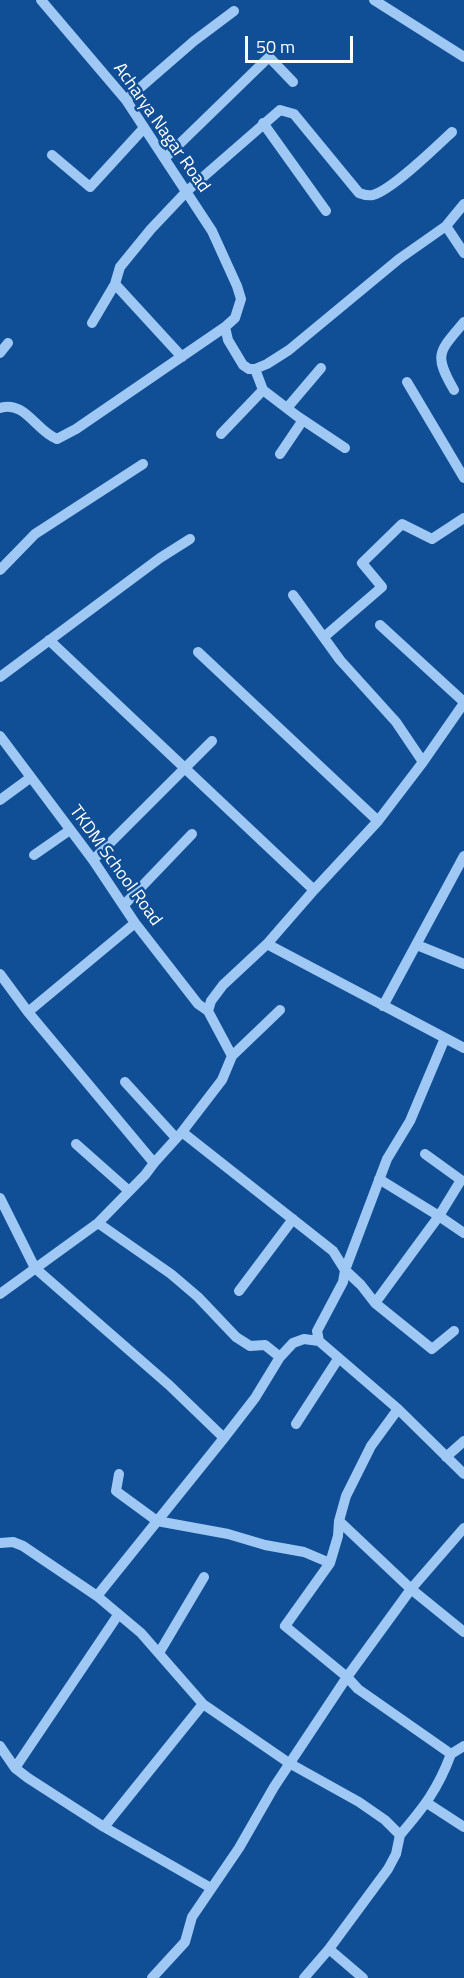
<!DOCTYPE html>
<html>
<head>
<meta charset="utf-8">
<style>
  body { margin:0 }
  #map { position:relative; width:464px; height:1978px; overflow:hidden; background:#104e96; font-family:"Titillium Web",sans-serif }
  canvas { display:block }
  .scale { position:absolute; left:245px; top:36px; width:108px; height:27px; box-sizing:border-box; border:3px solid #fff; border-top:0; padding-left:8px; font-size:18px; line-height:21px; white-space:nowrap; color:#fff; -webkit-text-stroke:4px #104e96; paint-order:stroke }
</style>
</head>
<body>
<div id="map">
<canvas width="464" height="1978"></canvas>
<div class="scale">50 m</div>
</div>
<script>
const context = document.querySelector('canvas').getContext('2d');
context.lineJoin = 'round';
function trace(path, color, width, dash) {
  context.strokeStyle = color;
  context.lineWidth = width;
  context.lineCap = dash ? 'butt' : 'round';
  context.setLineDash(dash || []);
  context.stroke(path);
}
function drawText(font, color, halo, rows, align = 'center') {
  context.font = font + ' "Titillium Web",sans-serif';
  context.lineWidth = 5;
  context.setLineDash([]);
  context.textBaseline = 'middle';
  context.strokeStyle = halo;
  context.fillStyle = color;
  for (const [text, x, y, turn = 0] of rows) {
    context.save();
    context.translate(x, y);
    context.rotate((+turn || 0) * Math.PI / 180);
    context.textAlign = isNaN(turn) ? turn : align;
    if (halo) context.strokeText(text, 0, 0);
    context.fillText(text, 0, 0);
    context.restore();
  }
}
const minor = new Path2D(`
  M374 0 464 57
  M126 100 194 41 234 11
  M263 123 326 211
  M52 155 90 187 144 128
  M165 158 269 57 293 82
  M446 226 464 253
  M115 284 120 267 151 229 187 191 280 110 294 114 359 193C364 195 368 196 373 195 392 190 436 147 452 132
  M92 323 115 284 182 357
  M225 327 228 340 243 365 249 369H255L267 364 289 350 399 259 446 226 464 204
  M0 353 8 343
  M255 369 263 390 297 416 345 448
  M407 382 464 478
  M454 390C433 354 439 352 464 322
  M0 408C25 400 36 431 57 439L76 429 225 327 235 318 241 299 237 286 212 231 126 100 41 0
  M287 408 321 368
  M221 434 263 390
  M280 454 303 420
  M0 570 35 534 143 464
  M293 595 340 660 396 722 423 762
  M380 625 464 702
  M324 637 382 587 362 563 402 524 432 539 464 518
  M49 640 314 890
  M198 652 378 821
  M0 677 160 558 190 539
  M0 736 93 860 135 923 198 1004 208 1011
  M0 800 30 778
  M34 855 70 830
  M93 860 212 741
  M124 905 192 834
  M267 944 464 1048
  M417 945 464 964
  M0 974 28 1012 154 1163
  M383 1006 464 856
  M28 1012 135 923
  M445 1038 410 1121 387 1159 345 1270 361 1285 375 1303 432 1349 454 1331
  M232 1056 280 1010
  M125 1082 176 1138
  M182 1132 333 1251 345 1270 343 1282 317 1331 319 1341 398 1409 464 1474
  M76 1144 129 1191
  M379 1179 439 1216 464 1233
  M0 1198 35 1268 169 1385 224 1438
  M98 1223 171 1274 198 1297 236 1337 250 1346 265 1345 280 1357
  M239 1291 293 1219
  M0 1294 98 1223 145 1175 154 1163 182 1132 222 1080 232 1056 208 1011 211 1001 223 985 267 944 314 890 378 821 423 762 464 703
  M375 1303 439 1216 461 1180 425 1154
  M398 1409 371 1446 346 1496 339 1521 338 1536 330 1563 285 1626 347 1677 358 1689 451 1754
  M296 1424 338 1359
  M446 1457 464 1441
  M119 1474 116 1491 157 1521 228 1534 265 1545 304 1552 330 1563
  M339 1521 411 1589 464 1632
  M0 1543 13 1542 23 1546 97 1596 141 1633 203 1704 289 1763 359 1802 385 1820 400 1835 396 1854 388 1869 329 1949 304 1978
  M97 1596 224 1438 255 1398 280 1357 293 1343 304 1339 319 1341
  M159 1653 204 1577
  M0 1746 15 1768 28 1778 104 1827 211 1888
  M15 1768 118 1615
  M427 1803 464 1827
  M104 1827 203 1704
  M400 1835C424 1807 438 1789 451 1754L464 1746
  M329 1949 363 1978
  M152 1978 185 1942 192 1917 239 1848 274 1787 347 1677 411 1589 464 1528`);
const streetNames = [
  ["Acharya Nagar Road",161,128,55],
  ["TKDM School Road",115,866,54]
];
trace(minor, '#9fc8f4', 10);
drawText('18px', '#fff', '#104e96', streetNames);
</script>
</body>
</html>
